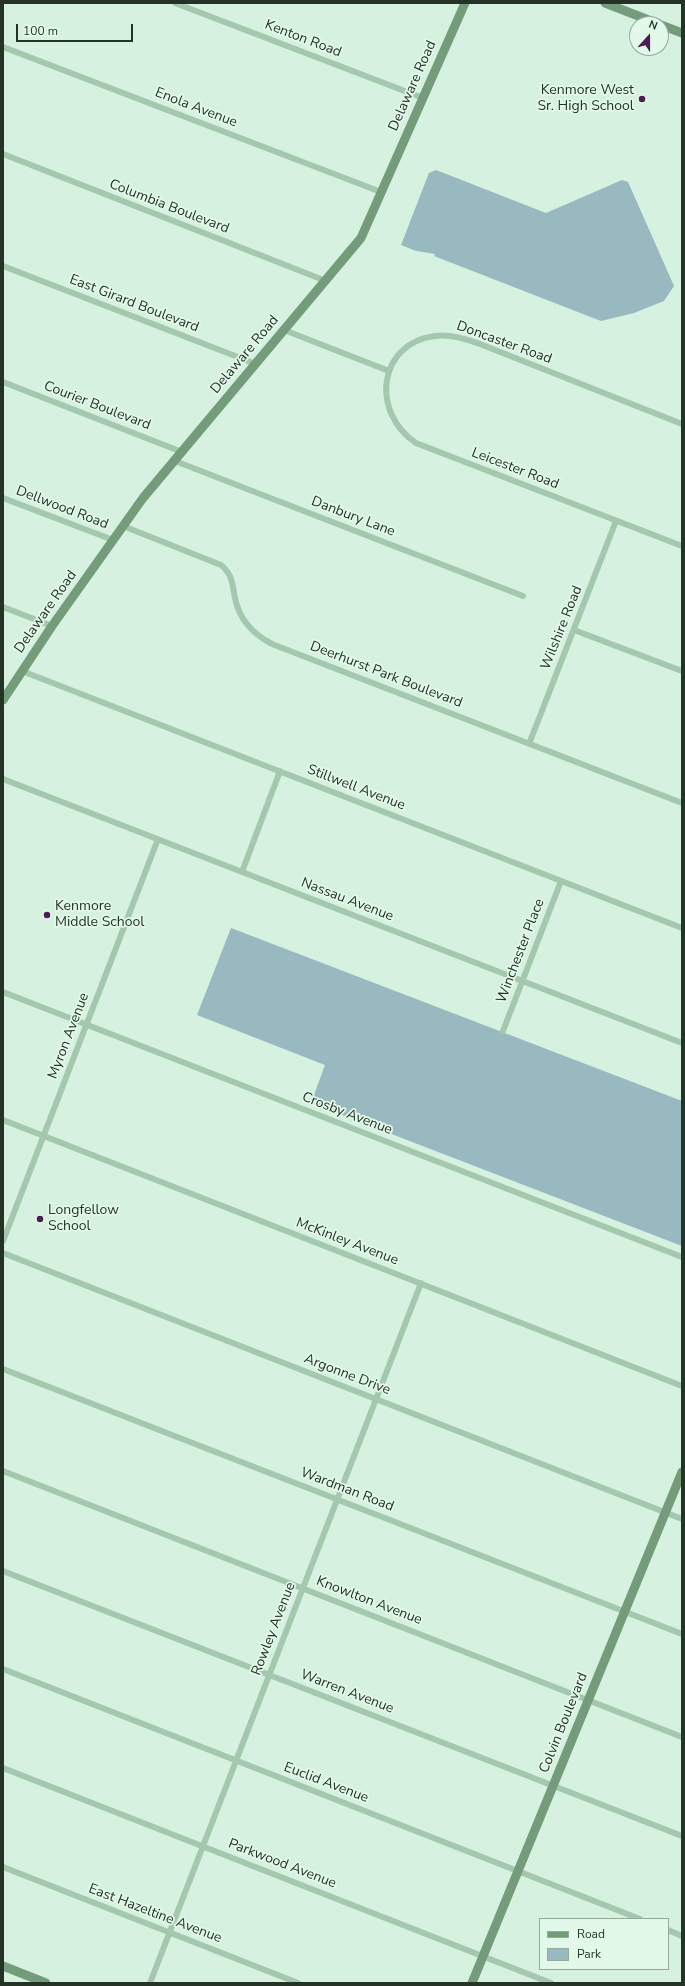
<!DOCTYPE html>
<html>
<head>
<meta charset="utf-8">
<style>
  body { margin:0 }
  #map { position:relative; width:685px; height:1986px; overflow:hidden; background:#d6f1df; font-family:"Nunito Sans",sans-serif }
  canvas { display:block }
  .frame { position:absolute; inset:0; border:4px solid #253327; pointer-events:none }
  .legend { position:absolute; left:539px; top:1918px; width:130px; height:52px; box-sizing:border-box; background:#e2f9ea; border:1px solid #96aa9c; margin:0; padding:5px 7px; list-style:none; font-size:12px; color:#253327 }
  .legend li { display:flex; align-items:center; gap:8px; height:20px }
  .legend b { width:20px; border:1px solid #96aa9c }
  .north { position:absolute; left:629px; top:16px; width:40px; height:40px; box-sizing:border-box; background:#e2f9ea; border:1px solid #96aa9c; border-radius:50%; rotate:21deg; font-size:11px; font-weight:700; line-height:16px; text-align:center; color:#253327 }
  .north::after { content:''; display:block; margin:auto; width:14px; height:18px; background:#4e1b54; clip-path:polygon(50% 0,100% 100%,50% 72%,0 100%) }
  .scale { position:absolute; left:16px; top:24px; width:117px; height:18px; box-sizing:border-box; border:2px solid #253327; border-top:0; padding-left:5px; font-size:12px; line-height:14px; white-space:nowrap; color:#253327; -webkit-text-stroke:3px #e2f9ea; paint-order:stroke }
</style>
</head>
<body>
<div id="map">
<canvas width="685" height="1986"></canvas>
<div class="frame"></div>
<ul class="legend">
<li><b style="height:5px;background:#749c7b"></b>Road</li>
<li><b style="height:11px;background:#97b9bf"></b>Park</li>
</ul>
<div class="north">N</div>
<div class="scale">100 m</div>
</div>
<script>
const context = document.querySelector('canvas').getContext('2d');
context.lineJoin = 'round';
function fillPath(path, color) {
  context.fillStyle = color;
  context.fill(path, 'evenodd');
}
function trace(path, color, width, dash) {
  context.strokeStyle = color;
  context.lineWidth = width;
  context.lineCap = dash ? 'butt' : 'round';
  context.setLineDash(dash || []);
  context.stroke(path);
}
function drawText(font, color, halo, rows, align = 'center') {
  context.font = font + ' "Nunito Sans",sans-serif';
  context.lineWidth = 3.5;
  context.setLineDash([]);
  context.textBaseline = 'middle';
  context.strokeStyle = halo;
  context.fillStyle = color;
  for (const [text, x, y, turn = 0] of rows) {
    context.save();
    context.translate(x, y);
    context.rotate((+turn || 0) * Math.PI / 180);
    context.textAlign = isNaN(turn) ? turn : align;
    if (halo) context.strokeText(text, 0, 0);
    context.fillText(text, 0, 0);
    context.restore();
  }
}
const green = new Path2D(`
  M436 170 546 213 622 180 628 182 674 286 664 301 634 313 601 321 434 256 435 254 416 251 401 245 429 173Z
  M231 928 682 1101V1246L311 1103 325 1065 197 1015Z`);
const street = new Path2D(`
  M175 3 423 98
  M3 47 381 192
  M3 154 326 281
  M3 266 256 364
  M284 330 389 371
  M3 382 182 452
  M682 424 480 344C465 339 451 334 435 336 378 343 370 412 416 443L682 546
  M175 461 523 596
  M3 498 113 540
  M123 526 221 565C233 575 232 584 235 598 239 619 253 634 272 644L682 803
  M3 607 52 626
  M574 630 682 671
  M22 671 682 928
  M529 744 616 521
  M3 779 682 1043
  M242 872 280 771
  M3 992 682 1257
  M503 1031 561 881
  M3 1120 682 1386
  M3 1241 158 839
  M3 1253 682 1519
  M3 1369 682 1634
  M3 1471 682 1737
  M3 1571 682 1836
  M3 1669 640 1919
  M3 1768 551 1983
  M3 1867 298 1983
  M668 1930 682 1936
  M150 1983 421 1283`);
const secondary = new Path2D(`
  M605 3 659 24
  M661 25 682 33
  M3 700 52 626 143 498 361 238 465 3
  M3 1966 46 1983
  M472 1983 682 1472`);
const markers = [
  [642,99,4,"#4e1b54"],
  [47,915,4,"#4e1b54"],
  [40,1219,4,"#4e1b54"]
];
const streetNames = [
  ["Kenton Road",303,39,21],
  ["Delaware Road",413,86,-66],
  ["Enola Avenue",196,108,21],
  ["Columbia Boulevard",169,207,21],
  ["East Girard Boulevard",134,304,21],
  ["Doncaster Road",504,343,20],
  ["Delaware Road",245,355,-50],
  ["Courier Boulevard",97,406,21],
  ["Leicester Road",515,469,21],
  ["Dellwood Road",62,508,21],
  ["Danbury Lane",353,517,21],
  ["Delaware Road",46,612,-55],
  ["Wilshire Road",562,628,-68],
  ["Deerhurst Park Boulevard",386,675,21],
  ["Stillwell Avenue",356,788,21],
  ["Nassau Avenue",347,900,21],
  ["Winchester Place",521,951,-69],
  ["Myron Avenue",69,1036,-69],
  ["Crosby Avenue",347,1114,21],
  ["McKinley Avenue",347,1242,21],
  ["Argonne Drive",347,1375,21],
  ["Wardman Road",347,1490,21],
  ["Knowlton Avenue",369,1601,21],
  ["Rowley Avenue",274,1629,-69],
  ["Warren Avenue",347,1692,21],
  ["Colvin Boulevard",564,1723,-68],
  ["Euclid Avenue",326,1783,21],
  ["Parkwood Avenue",282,1864,21],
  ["East Hazeltine Avenue",155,1914,21]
];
const poiNames = [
  ["Kenmore West",634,91,"right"],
  ["Sr. High School",634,107,"right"],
  ["Kenmore",55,907],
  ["Middle School",55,923],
  ["Longfellow",48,1211],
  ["School",48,1227]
];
fillPath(green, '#97b9bf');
trace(street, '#a3c8ad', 6);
trace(secondary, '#749c7b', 9);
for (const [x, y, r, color] of markers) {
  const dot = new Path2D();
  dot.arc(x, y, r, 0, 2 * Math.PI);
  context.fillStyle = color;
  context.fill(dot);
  trace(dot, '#e2f9ea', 1.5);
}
drawText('14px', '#253327', '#e2f9ea', streetNames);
drawText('14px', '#253327', '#e2f9ea', poiNames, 'left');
</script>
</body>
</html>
